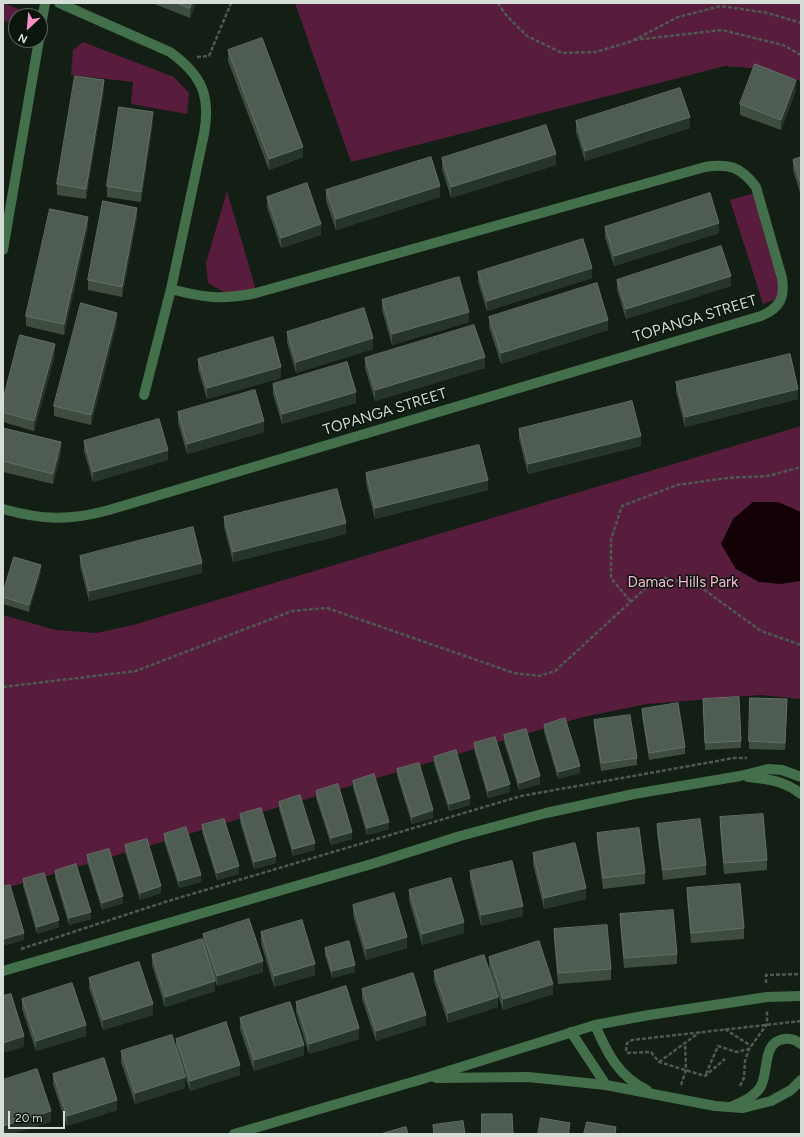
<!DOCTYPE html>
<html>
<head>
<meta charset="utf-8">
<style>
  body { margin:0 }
  #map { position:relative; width:804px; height:1137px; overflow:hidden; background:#131f15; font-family:Figtree,sans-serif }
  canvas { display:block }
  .frame { position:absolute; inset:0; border:4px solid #d5ddd6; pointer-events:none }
  .north { position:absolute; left:8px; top:8px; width:40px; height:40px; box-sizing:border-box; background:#0a160c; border:1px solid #5b665d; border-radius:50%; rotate:206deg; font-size:11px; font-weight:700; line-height:16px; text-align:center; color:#d5ddd6 }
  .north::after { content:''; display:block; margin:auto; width:14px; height:18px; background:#fb8fc4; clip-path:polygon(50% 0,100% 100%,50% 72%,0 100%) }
  .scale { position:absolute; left:8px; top:1111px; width:57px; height:18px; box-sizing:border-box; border:2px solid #d5ddd6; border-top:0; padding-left:5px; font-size:12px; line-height:14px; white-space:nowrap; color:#d5ddd6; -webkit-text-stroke:3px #0a160c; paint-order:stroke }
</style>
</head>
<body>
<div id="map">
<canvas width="804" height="1137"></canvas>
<div class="frame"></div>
<div class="north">N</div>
<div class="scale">20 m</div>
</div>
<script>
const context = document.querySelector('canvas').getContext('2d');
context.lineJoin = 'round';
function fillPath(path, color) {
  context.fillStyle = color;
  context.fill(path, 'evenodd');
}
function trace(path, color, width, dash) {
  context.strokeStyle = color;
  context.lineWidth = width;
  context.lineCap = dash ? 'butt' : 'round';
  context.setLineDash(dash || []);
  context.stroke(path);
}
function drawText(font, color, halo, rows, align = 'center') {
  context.font = font + ' Figtree,sans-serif';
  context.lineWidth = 3;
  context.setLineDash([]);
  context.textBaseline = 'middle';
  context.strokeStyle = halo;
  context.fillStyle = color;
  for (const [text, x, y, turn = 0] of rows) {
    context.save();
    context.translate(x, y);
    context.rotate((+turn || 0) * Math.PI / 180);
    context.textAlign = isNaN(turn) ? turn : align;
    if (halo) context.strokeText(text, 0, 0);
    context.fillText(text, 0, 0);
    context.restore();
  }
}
const green = new Path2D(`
  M3 3 24 11V16H16V23L3 21Z
  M295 3H801V82L796 79 761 69 725 66 351 162Z
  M83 42 174 77 189 93 187 114 131 104 133 82 71 75 73 50Z
  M227 191 256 290 227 294 208 283 206 263Z
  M755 193 786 296 763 304 730 200Z
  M801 426V699L760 695 647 704 583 717 3 889V615L56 630 96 633 133 625Z`);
const water = new Path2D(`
  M753 502H778L801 512V581L781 584 759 582 736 569 721 544 733 519Z`);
const path = new Path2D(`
  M498 3 506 15 527 36 562 53 596 52 632 41 678 17 721 6 768 13 801 23
  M634 40 722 30 783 45 801 55
  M197 57 209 56 231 3
  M630 601 611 578V539L622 506 677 485 727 478 768 476 801 467
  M3 687 136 671 292 611 327 608 514 673 539 676 555 671 648 586 665 578 699 586 761 631 801 645
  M21 949 165 902 521 796 734 758H747
  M766 983V975L801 974
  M725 1029 751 1046
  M626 1051 627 1043 632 1040 801 1021
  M627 1053 651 1052 659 1062 705 1076 725 1059
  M659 1062 700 1032
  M706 1074 718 1046 736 1052 749 1049
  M681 1085 686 1070 685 1044
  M740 1086 744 1078 745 1061 749 1049 767 1024V1010`);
const minor = new Path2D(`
  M59 3 170 52C202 75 211 96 204 134L171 289 144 395
  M40 31 45 3
  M3 250 39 40
  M3 509C42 520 69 521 109 510L761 316C780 308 785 298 782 278L756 187C741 167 729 163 705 167L256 293C222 300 204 298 171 289
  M748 777C768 779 785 781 801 794
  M3 971 375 863 460 836 546 813 634 794 740 776 768 769 782 770 801 777
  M595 1025C607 1053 619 1077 647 1090
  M571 1032 606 1085
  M436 1078 528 1077 606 1085 715 1106 743 1108 771 1101 791 1090 801 1080
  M731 1107C741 1102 755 1097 761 1086 769 1071 762 1042 784 1039 790 1038 796 1040 801 1044
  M234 1134 426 1078 595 1025 649 1015 767 997 801 996`);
const wall = new Path2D(`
  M152 3H196L190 18Z
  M228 50 303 157 269 170 228 61Z
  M104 90 86 199 57 195V184Z
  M796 90 781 130 740 115V104Z
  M576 121 690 128 585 161 576 132Z
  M153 122 141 202 107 197V186Z
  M801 157V196L793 170V160Z
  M442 158 556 165 451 198 442 169Z
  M326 190 440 197 336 230 326 201Z
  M267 197 321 235 281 248 267 207Z
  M137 218 122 297 88 290V280Z
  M88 227 64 335 26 326V316Z
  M605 227 719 233 614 266 605 237Z
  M478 272 592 278 487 311 478 282Z
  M617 280 731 286 626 319 617 290Z
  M382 300 469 322 392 345 382 310Z
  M489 317 608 330 501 364 489 327Z
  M117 323 91 425 54 416V406Z
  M287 332 373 349 296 373 287 342Z
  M55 355 34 431 3 422V400Z
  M365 358 485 368 375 401 365 368Z
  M198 359 281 378 207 399 198 369Z
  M676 382 798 399 685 427 676 392Z
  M273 384 356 403 282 424 273 394Z
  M178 412 264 432 187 454 178 423Z
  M3 428 61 453 53 484 3 472Z
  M519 429 641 446 528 474 519 439Z
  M84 441 168 460 93 482 84 451Z
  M366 473 488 490 375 519 366 483Z
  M224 517 346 534 233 562 224 527Z
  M80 556 202 573 89 601 80 566Z
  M41 572 29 612 3 604V593Z
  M703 706 741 741V748L705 750Z
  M787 706 785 750 749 749V741Z
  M642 709 685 747V754L649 760 642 716Z
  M594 720 637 758V765L601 771 594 727Z
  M544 725 580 773 558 779 544 732Z
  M504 735 540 784 519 790 504 742Z
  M474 743 510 792 488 798 474 750Z
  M434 757 470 805 449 811 434 764Z
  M397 769 433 818 412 824 397 776Z
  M353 781 389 829 367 835 353 788Z
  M316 791 352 839 331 845 316 798Z
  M279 802 315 850 293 856 279 809Z
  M240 814 276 863 254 869 240 822Z
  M720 817 767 860V870L724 874 720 828Z
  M657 824 706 865V875L663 880 657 834Z
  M202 825 239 874 217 880 202 832Z
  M597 833 645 873V884L603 889 597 843Z
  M164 834 201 882 179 888 164 841Z
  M125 845 161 893 140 900 125 852Z
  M533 853 586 899 544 909 533 864Z
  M87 855 123 903 102 910 87 862Z
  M55 871 91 919 69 925 55 878Z
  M470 871 523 916 481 926 470 881Z
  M23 879 59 927 37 934 23 886Z
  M687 888 744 928V939L691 943 687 899Z
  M409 890 464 933 422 945 409 900Z
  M353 905 407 948 366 960 353 915Z
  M620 914 677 954V964L624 968 620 924Z
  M554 929 611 969V980L558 984 554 940Z
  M261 932 315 975 274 987 261 943Z
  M203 934 263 972 217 986 213 974 215 991 165 1007 152 965V955L203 942Z
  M325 948 355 972 332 978 325 955Z
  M489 957 553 994 503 1010 489 968Z
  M434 971 498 1007 448 1023 434 981Z
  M89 978 153 1015 103 1030 89 988Z
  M362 989 426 1025 376 1041 362 999Z
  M22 999 86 1036 36 1051 22 1009Z
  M296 1002 359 1039 309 1054 296 1012Z
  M240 1018 304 1055 254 1071 240 1029Z
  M176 1039 240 1075 190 1091 182 1067 185 1088 135 1104 121 1062V1051L176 1049Z
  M53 1074 117 1110 67 1126 53 1084Z`);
const shadedWall = new Path2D(`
  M192 3H196L190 18V8Z
  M104 80V90L86 199V189Z
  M796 80V90L781 130V120Z
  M153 112V122L141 202V192Z
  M690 117V128L585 161V151Z
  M303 147V157L269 170V159Z
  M556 154V165L451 198V187Z
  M440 186V197L336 230V219Z
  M137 208V218L122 297V287Z
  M88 217V227L64 335V324Z
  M719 223V233L614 266V256Z
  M321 224V235L281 248V238Z
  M592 268V278L487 311V301Z
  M731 276V286L626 319V309Z
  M469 312V322L392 345V334Z
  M117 313V323L91 425V415Z
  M608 320V330L501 364V353Z
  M373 338V349L296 373V362Z
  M55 344V355L34 431V421Z
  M485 357V368L375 401V390Z
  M281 367V378L207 399V388Z
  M798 389V399L685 427V417Z
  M356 392V403L282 424V414Z
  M264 421V432L187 454V444Z
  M641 436V446L528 474V464Z
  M61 442V453L53 484V474Z
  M168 450V460L93 482V472Z
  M488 480V490L375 519V508Z
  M346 523V534L233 562V552Z
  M202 563V573L89 601V591Z
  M41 565V572L29 612V605Z
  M580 766V773L558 779V772Z
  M540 776V784L519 790V783Z
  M510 784V792L488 798V791Z
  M470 798V805L449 811V804Z
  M433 810V818L412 824V817Z
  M389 822V829L367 835V828Z
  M352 832V839L331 845V838Z
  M315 843V850L293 856V849Z
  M276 856V863L254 869V862Z
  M239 866V874L217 880V873Z
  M201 875V882L179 888V881Z
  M161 886V893L140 900V893Z
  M586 888V899L544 909V898Z
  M123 896V903L102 910V903Z
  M523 906V916L481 926V915Z
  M91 912V919L69 925V918Z
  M59 920V927L37 934V927Z
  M464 922V933L422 945V934Z
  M24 933V940L3 946V939Z
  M407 937V948L366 960V949Z
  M263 961V972L217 986V976Z
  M315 964V975L274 987V976Z
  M355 965V972L332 978V971Z
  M215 981V991L165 1007V997Z
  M553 984V994L503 1010V999Z
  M498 997V1007L448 1023V1013Z
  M153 1004V1015L103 1030V1020Z
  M426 1015V1025L376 1041V1031Z
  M86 1025V1036L36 1051V1041Z
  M359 1028V1039L309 1054V1044Z
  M24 1036V1047L3 1053V1043Z
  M304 1045V1055L254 1071V1060Z
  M240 1065V1075L190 1091V1081Z
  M185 1077V1088L135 1104V1093Z
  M117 1100V1110L67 1126V1116Z
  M51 1111V1122L12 1134H3V1126Z
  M570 1123V1134H568Z`);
const building = new Path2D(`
  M177 3H192L190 8Z
  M262 38 303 147 269 159 228 50Z
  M755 64 796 80 781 120 740 104Z
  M75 76 104 80 86 189 57 184Z
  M680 88 690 117 585 151 576 121Z
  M119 107 153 112 141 192 107 186Z
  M546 125 556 154 451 187 442 158Z
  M431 157 440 186 336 219 326 190Z
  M801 157V185L793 160Z
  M307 183 321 224 281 238 267 197Z
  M710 193 719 223 614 256 605 227Z
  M103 201 137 208 122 287 88 280Z
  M50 209 88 217 64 324 26 316Z
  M583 239 592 268 487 301 478 272Z
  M721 246 731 276 626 309 617 280Z
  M459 277 469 312 392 334 382 300Z
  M597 283 608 320 501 353 489 317Z
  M81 303 117 313 91 415 54 406Z
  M364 308 373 338 296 362 287 332Z
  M474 325 485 357 375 390 365 358Z
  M20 335 55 344 34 421 3 412V400Z
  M273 337 281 367 207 388 198 359Z
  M790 354 798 389 685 417 676 382Z
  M347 362 356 392 282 414 273 384Z
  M255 390 264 421 187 444 178 412Z
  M632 401 641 436 528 464 519 429Z
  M159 419 168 450 93 472 84 441Z
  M3 428 61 442 53 474 3 461Z
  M479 445 488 480 375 508 366 473Z
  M337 489 346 523 233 552 224 517Z
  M193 527 202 563 89 591 80 556Z
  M14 557 41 565 29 605 3 597V593Z
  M739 697 741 741 705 743 703 699Z
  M750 698 787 699 785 743 749 741Z
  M678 703 685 747 649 753 642 709Z
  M630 715 637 758 601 763 594 720Z
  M565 718 580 766 558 772 544 725Z
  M526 729 540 776 519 783 504 735Z
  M495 737 510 784 488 791 474 743Z
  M456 750 470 798 449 804 434 757Z
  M419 763 433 810 412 817 397 769Z
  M374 774 389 822 367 828 353 781Z
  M338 784 352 832 331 838 316 791Z
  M300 795 315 843 293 849 279 802Z
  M261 808 276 856 254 862 240 814Z
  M763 814 767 860 724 863 720 817Z
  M224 819 239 866 217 873 202 825Z
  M700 819 706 865 663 870 657 824Z
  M186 827 201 875 179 881 164 834Z
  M639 828 645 873 603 878 597 833Z
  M147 839 161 886 140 893 125 845Z
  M575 843 586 888 544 898 533 853Z
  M109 849 123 896 102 903 87 855Z
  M512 861 523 906 481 915 470 871Z
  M76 864 91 912 69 918 55 871Z
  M44 873 59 920 37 927 23 879Z
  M451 878 464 922 422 934 409 890Z
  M740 884 744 928 691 933 687 888Z
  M10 885 24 933 3 939V887Z
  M394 893 407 937 366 949 353 905Z
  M673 910 677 954 624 958 620 914Z
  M249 919 263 961 217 976 203 934Z
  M302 920 315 964 274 976 261 932Z
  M607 925 611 969 558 973 554 929Z
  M202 939 215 981 165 997 152 955Z
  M349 941 355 965 332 971 325 948Z
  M539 941 553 984 503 999 489 957Z
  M484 955 498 997 448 1013 434 971Z
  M139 962 153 1004 103 1020 89 978Z
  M413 973 426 1015 376 1031 362 989Z
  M72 983 86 1025 36 1041 22 999Z
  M346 986 359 1028 309 1044 296 1002Z
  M11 994 24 1036 3 1043V996Z
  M290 1002 304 1045 254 1060 240 1018Z
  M226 1022 240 1065 190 1081 176 1039Z
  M172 1035 185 1077 135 1093 121 1051Z
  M104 1058 117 1100 67 1116 53 1074Z
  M37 1069 51 1111 3 1126V1080Z
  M482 1114H512L513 1134H482Z
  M541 1118 570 1123 568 1134H538Z
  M463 1121 465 1134H434L433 1125Z
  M587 1122 616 1127 615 1134H584Z
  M406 1127 408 1134H381Z`);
const streetNames = [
  ["TOPANGA STREET",695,319,-17],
  ["TOPANGA STREET",385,412,-17]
];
const parkNames = [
  ["Damac Hills Park",683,583]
];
fillPath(green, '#581c3c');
fillPath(water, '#130007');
trace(path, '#4e594f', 2.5, [4, 2]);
trace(minor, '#446f4b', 10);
fillPath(wall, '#3f4d41');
fillPath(shadedWall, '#273429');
fillPath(building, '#4f5c51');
trace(building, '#647066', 1);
drawText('15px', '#d5ddd6', '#0a160c', streetNames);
drawText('15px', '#f9bad7', '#0a160c', parkNames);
</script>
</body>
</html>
